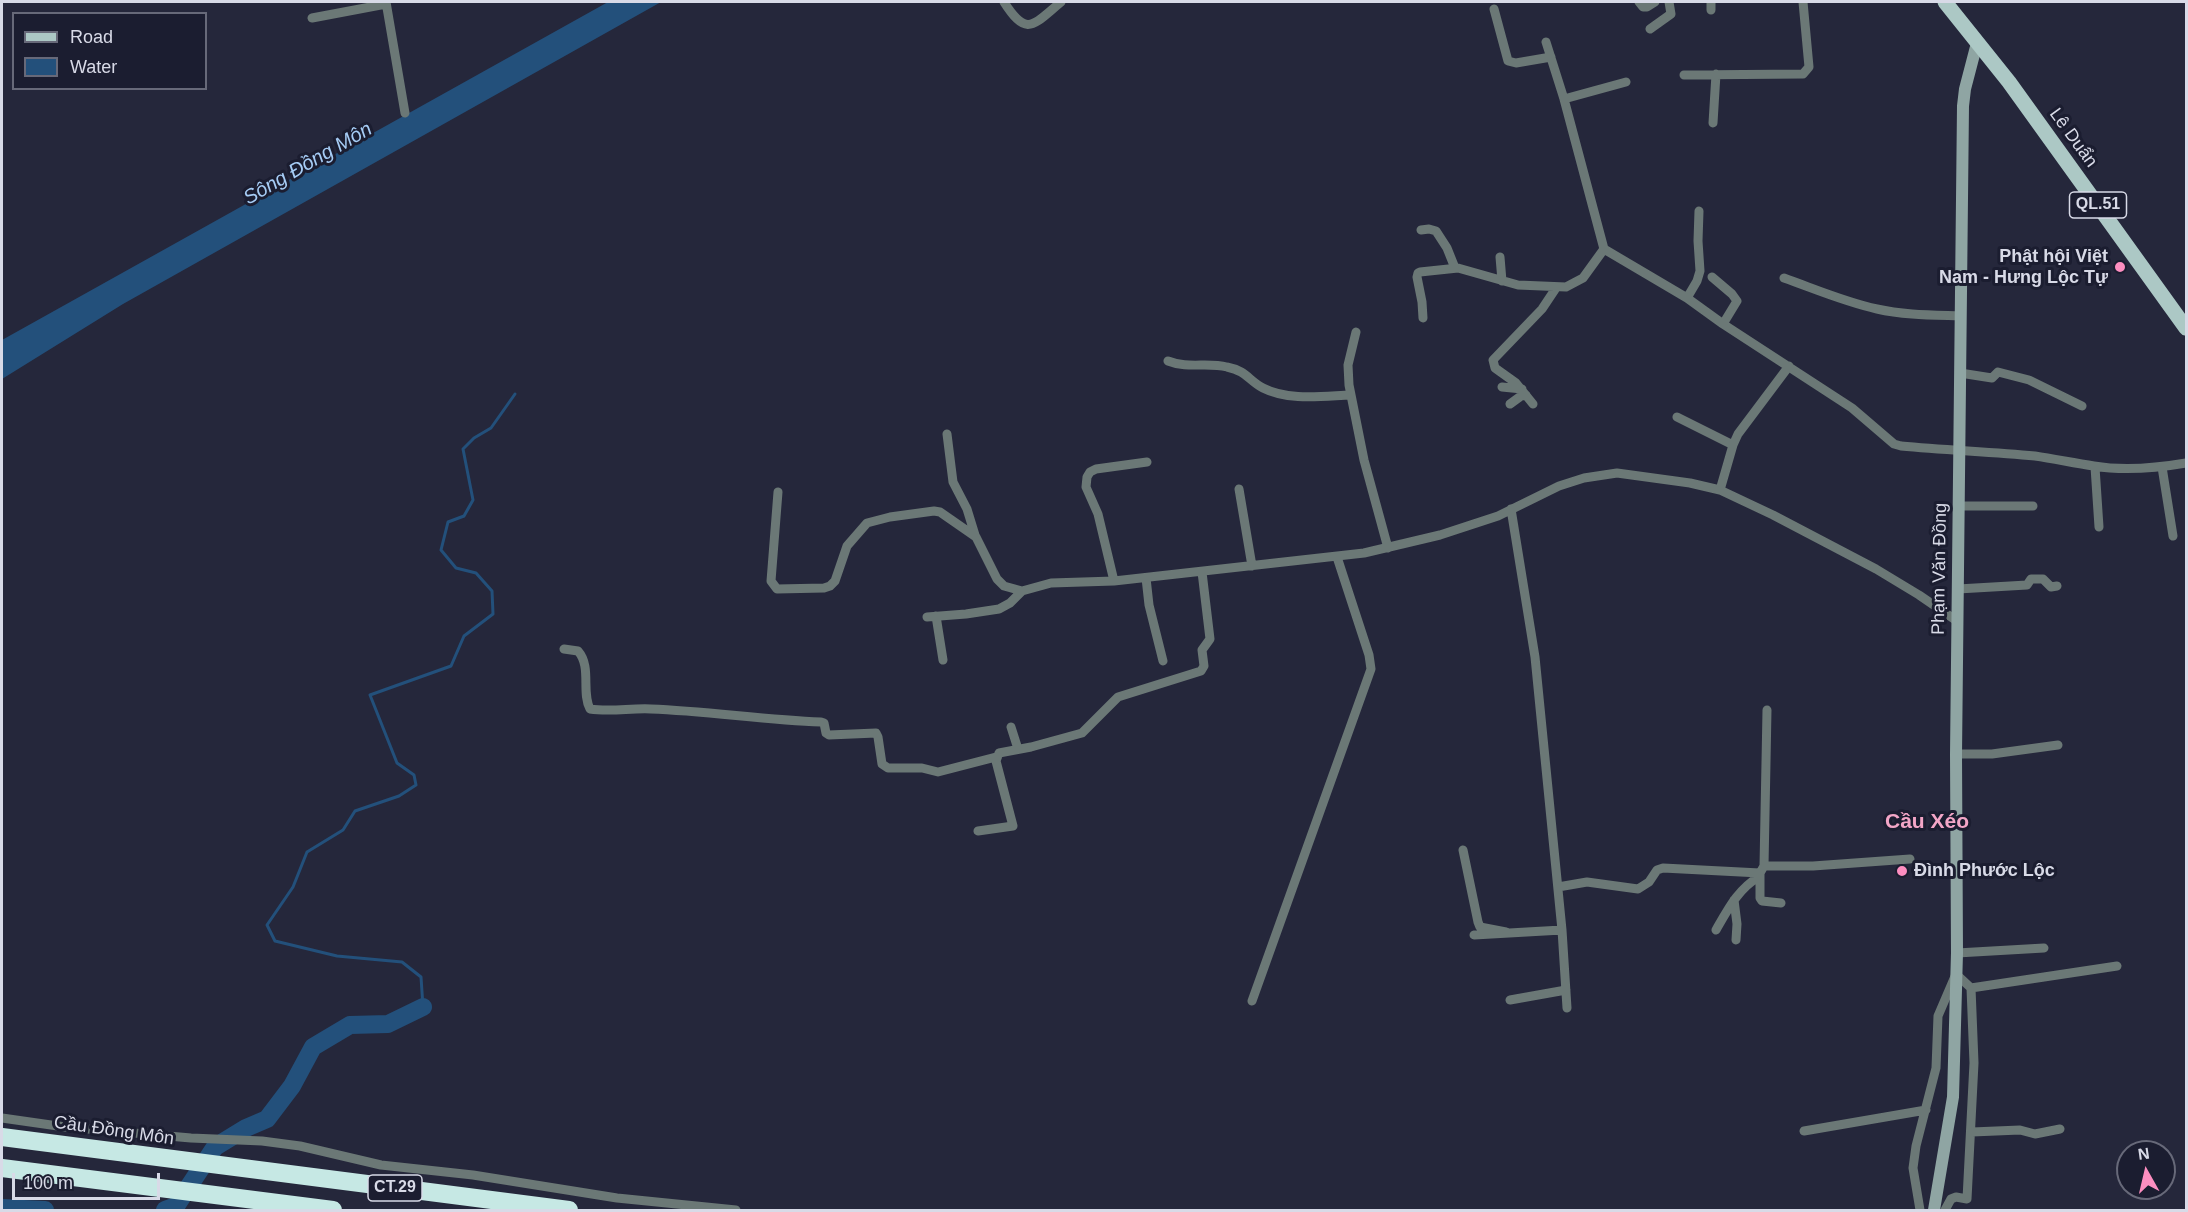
<!DOCTYPE html>
<html>
<head>
<meta charset="utf-8">
<style>
  body { margin:0 }
  #map { position:relative; width:2188px; height:1212px; overflow:hidden; background:#25273b; font-family:Arial,sans-serif }
  canvas { display:block }
  .frame { position:absolute; inset:0; border:3px solid #d8dae7; pointer-events:none }
  .legend { position:absolute; left:12px; top:12px; width:195px; height:78px; box-sizing:border-box; background:#1b1d30; border:2px solid #676979; margin:0; padding:8px 10px; list-style:none; font-size:18px; color:#d8dae7 }
  .legend li { display:flex; align-items:center; gap:12px; height:30px }
  .legend b { width:30px; border:2px solid #676979 }
  .north { position:absolute; left:2116px; top:1140px; width:60px; height:60px; box-sizing:border-box; background:#1b1d30; border:2px solid #676979; border-radius:50%; rotate:352deg; font-size:16px; font-weight:700; line-height:24px; text-align:center; color:#d8dae7 }
  .north::after { content:''; display:block; margin:auto; width:21px; height:27px; background:#fd8ec0; clip-path:polygon(50% 0,100% 100%,50% 72%,0 100%) }
  .scale { position:absolute; left:12px; top:1173px; width:148px; height:27px; box-sizing:border-box; border:3px solid #d8dae7; border-top:0; padding-left:8px; font-size:18px; line-height:21px; white-space:nowrap; color:#d8dae7; -webkit-text-stroke:4px #1b1d30; paint-order:stroke }
</style>
</head>
<body>
<div id="map">
<canvas width="2188" height="1212"></canvas>
<div class="frame"></div>
<ul class="legend">
<li><b style="height:8px;background:#acc8c5"></b>Road</li>
<li><b style="height:16px;background:#23507b"></b>Water</li>
</ul>
<div class="north">N</div>
<div class="scale">100 m</div>
</div>
<script>
const context = document.querySelector('canvas').getContext('2d');
context.lineJoin = 'round';
function fillPath(path, color) {
  context.fillStyle = color;
  context.fill(path, 'evenodd');
}
function trace(path, color, width, dash) {
  context.strokeStyle = color;
  context.lineWidth = width;
  context.lineCap = dash ? 'butt' : 'round';
  context.setLineDash(dash || []);
  context.stroke(path);
}
function drawText(font, color, halo, rows, align = 'center') {
  context.font = font + ' Arial,sans-serif';
  context.lineWidth = 6;
  context.setLineDash([]);
  context.textBaseline = 'middle';
  context.strokeStyle = halo;
  context.fillStyle = color;
  for (const [text, x, y, turn = 0] of rows) {
    context.save();
    context.translate(x, y);
    context.rotate((+turn || 0) * Math.PI / 180);
    context.textAlign = isNaN(turn) ? turn : align;
    if (halo) context.strokeText(text, 0, 0);
    context.fillText(text, 0, 0);
    context.restore();
  }
}
const water = new Path2D(`
  M608 2H661L123 304 2 379V340Z`);
const stream = new Path2D(`
  M423 1007 421 977 402 962 337 956 275 941 267 925 293 887 307 852 343 830 355 811 399 796 416 785 414 775 397 763 370 695 451 666 464 636 493 614 492 591 476 573 456 568 441 550 448 522 464 516 473 500 463 449 474 438 491 428 515 394`);
const river = new Path2D(`
  M2 1208 45 1210
  M165 1210 176 1206 215 1147 246 1128 267 1119 292 1086 313 1047 350 1025 388 1024 423 1007`);
const minor = new Path2D(`
  M386 2 405 113
  M1004 2C1027 38 1033 25 1061 2
  M1639 2 1643 7H1647L1655 2
  M1711 2V10
  M1494 9 1508 61 1516 63 1551 57
  M312 18 386 4
  M1650 29 1671 14 1669 2
  M1546 42 1564 99 1604 249 1687 298 1723 324 1852 408 1894 444 1901 446C1946 450 1990 452 2035 456 2055 459 2074 463 2094 466 2124 471 2157 468 2186 463
  M1684 75 1803 74 1809 67 1803 2
  M1564 99 1626 82
  M1713 123 1716 74
  M1421 230 1429 229 1436 231 1447 248 1455 268
  M1500 257 1502 281
  M1712 277 1732 294 1737 301 1723 324
  M1784 278C1815 289 1845 302 1877 309 1904 315 1932 315 1960 316
  M1687 298 1697 281 1700 271 1698 241 1699 211
  M1423 318 1422 302 1417 277 1418 273 1420 272 1458 268 1518 285 1566 287 1583 278 1604 249
  M1356 332 1348 365 1349 385 1364 460 1388 548
  M1168 361C1188 369 1207 362 1227 367 1247 371 1248 380 1263 388 1288 401 1323 396 1351 395
  M1960 373 1992 378 1998 372 2029 380 2082 406
  M1502 387 1522 389
  M1510 404 1521 396 1526 395
  M1533 404 1516 383 1495 368 1493 360 1542 309 1556 288
  M1677 417 1733 445
  M947 434 953 482 967 509 975 535
  M2095 467 2099 527
  M2162 467 2173 536
  M1239 489 1252 566
  M1720 490 1733 445 1738 434 1789 366
  M778 492 771 581 777 589 824 588 830 586 835 581 847 546 867 523 890 517 934 511 940 512 976 537 997 579 1004 586 1022 591
  M1958 506H2033
  M1511 509 1535 657 1562 930 1567 1008
  M1146 578 1149 605 1163 661
  M1114 581 1098 514 1086 487 1087 477 1090 472 1096 469 1147 462
  M1958 589 2027 585 2031 579H2043L2051 587 2057 586
  M936 616 943 660
  M927 617 966 614 999 609 1010 603 1022 591 1051 583 1114 581 1364 553 1440 535 1498 516 1559 486 1584 478 1617 473 1690 483 1720 490 1773 515 1876 569 1919 595 1957 621
  M564 649 578 651C592 667 581 692 590 709 610 712 631 708 651 709 708 711 764 720 821 722L824 723 826 733 829 735 876 733 878 737 882 764 888 768H922L938 772 996 757
  M1011 727 1018 749
  M1956 754H1992L2058 745
  M978 831 1013 826 996 761 999 753 1031 747 1082 733 1118 697 1201 671 1204 666 1202 650 1210 639 1202 572
  M1463 850 1478 922 1480 927 1506 932
  M1764 866 1767 710
  M1760 873V898L1762 901 1781 903
  M1558 887 1587 882 1638 889 1649 882 1657 870 1663 868 1760 873 1764 866H1813L1910 859
  M1734 900 1737 924 1736 940
  M1716 930C1728 909 1738 889 1760 876
  M1474 935 1562 930
  M1957 953 2044 948
  M1971 988 2117 966
  M1510 1000 1566 990
  M1252 1001 1371 669 1369 655 1337 557
  M2 1118 65 1127 191 1138 262 1141 300 1146 381 1165 473 1175 617 1198 736 1210
  M1804 1131 1926 1110
  M1972 1132 2020 1130 2035 1134 2060 1129
  M1920 1210 1913 1168 1916 1146 1936 1068 1938 1016 1956 974 1971 988 1974 1063 1967 1199 1956 1197 1951 1199 1945 1210`);
const secondary = new Path2D(`
  M1934 1210 1953 1097 1957 953 1956 754 1963 106 1965 89 1977 43`);
const primary = new Path2D(`
  M1945 2 2009 82 2186 328`);
const motorway = new Path2D(`
  M2 1137 569 1210
  M2 1168 333 1210`);
const markers = [
  [2120,267,6,"#fd8ec0"],
  [1902,871,6,"#fd8ec0"]
];
const shields = [
  [2098,205,57],
  [395,1188,54]
];
const shieldNames = [
  ["QL.51",2098,205],
  ["CT.29",395,1188]
];
const streetNames = [
  ["Lê Duẩn",2073,138,54],
  ["Phạm Văn Đồng",1940,569,-89],
  ["Cầu Đồng Môn",114,1131,8]
];
const poiNames = [
  ["Phật hội Việt",2108,257],
  ["Nam - Hưng Lộc Tự",2108,278],
  ["Đình Phước Lộc",1914,871,"left"]
];
const waterNames = [
  ["Sông Đồng Môn",308,164,-30]
];
const quarterNames = [
  ["Cầu Xéo",1927,822]
];
fillPath(water, '#23507b');
trace(stream, '#23507b', 3);
trace(river, '#23507b', 18);
trace(minor, '#6b7876', 9);
trace(secondary, '#8fa5a3', 12);
trace(primary, '#acc8c5', 15);
trace(motorway, '#c6e8e4', 18);
for (const [x, y, r, color] of markers) {
  const dot = new Path2D();
  dot.arc(x, y, r, 0, 2 * Math.PI);
  context.fillStyle = color;
  context.fill(dot);
  trace(dot, '#1b1d30', 2);
}
for (const [x, y, w] of shields) {
  const box = new Path2D();
  box.roundRect(x - w / 2, y - 13, w, 26, 4.5);
  context.fillStyle = '#1b1d30';
  context.fill(box);
  trace(box, '#d8dae7', 1.5);
}
drawText('bold 16px', '#d8dae7', null, shieldNames);
drawText('18px', '#d8dae7', '#1b1d30', streetNames);
drawText('bold 18px', '#d8dae7', '#1b1d30', poiNames, 'right');
drawText('italic 20px', '#a6ccf5', '#1b1d30', waterNames);
drawText('bold 21px', '#f3a6c7', '#1b1d30', quarterNames);
</script>
</body>
</html>
